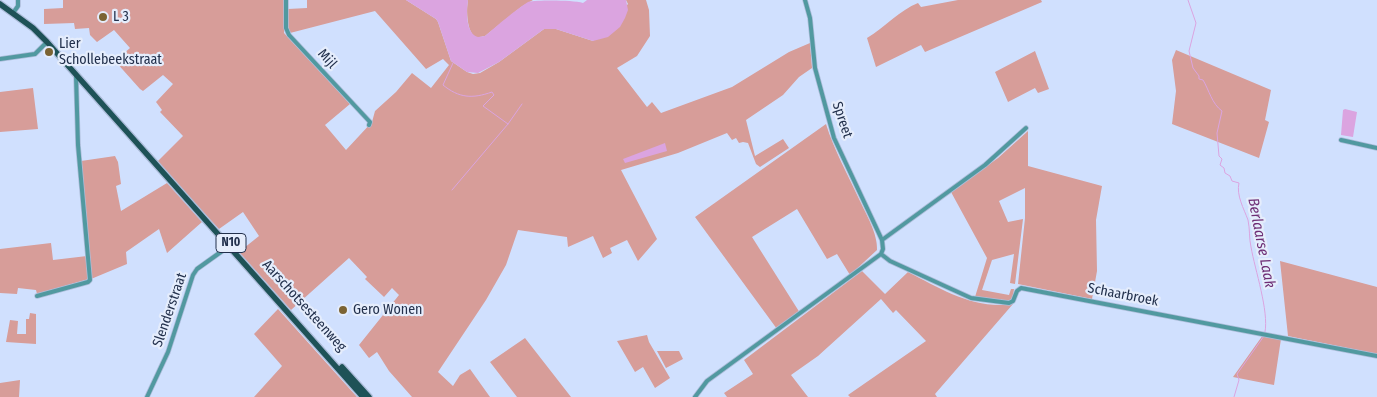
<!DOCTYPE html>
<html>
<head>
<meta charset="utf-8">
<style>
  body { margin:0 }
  canvas { display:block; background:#d0e0fe }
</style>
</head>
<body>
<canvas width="1377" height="397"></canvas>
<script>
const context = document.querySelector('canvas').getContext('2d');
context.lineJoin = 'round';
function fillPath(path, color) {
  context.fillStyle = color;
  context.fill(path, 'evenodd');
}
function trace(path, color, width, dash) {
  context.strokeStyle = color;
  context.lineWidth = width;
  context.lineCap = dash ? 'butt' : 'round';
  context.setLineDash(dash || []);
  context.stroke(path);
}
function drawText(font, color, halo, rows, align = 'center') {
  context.font = font + ' "Fira Sans Condensed",sans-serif';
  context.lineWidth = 4.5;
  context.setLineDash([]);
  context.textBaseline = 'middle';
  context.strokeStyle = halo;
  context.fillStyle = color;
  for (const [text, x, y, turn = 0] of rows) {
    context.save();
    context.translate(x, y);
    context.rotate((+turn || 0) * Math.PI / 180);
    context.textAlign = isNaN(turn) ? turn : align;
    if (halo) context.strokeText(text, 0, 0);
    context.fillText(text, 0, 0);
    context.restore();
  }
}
const green = new Path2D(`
  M63 0H284V33L350 104 325 125 346 150 372 122 375 111 396 92 412 73 431 88 449 65 443 59 426 69 375 11 290 33 288 29V9L307 8V0H406L436 19 438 22 451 61 467 72 473 74 480 73 499 62 544 29H556L593 41 628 4 626 0H646L649 10 650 36 637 56 617 68 647 107 652 102 661 113 732 87 789 52 810 43 812 68 799 77 783 95 746 120 755 156 783 139 789 148 760 167 756 164 748 143 743 142 739 143 736 138 732 140 727 133 678 153 621 170 657 239 638 261 627 240 610 248 612 253 603 258 593 236 568 247 567 237 518 230 506 265 486 300 438 372 453 386 460 375 470 369 490 397H412L389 371 377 352 369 358 359 345 399 295 392 288 384 297 365 279 367 277 349 258 291 310 239 252 259 236 243 212 219 229 157 162 183 136 160 112 162 110 156 102 173 84 163 75 143 91 140 89 115 61 130 48 114 30 97 42 90 35 89 28 75 29 74 23 44 24V9L63 8Z
  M467 0H533L521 7 485 36C483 36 478 38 476 37 467 34 466 9 468 1Z
  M958 0H1041L1042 2 925 52 921 45 876 67 867 38C885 27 900 10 918 3L921 7Z
  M1176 50 1271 90 1265 120 1269 122 1259 158 1172 124 1176 91 1172 60Z
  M1035 51 1049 89 1038 93 1035 88 1008 102 995 72Z
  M33 88 38 129 0 132V92Z
  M826 124C834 150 848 175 859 199 866 214 878 234 877 250L850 275 837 254 827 259 797 209 752 237 800 313 777 329 695 217Z
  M1028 131V166L1102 186 1096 220 1097 271 1092 299 1018 284 1025 218V188L999 201 1008 222 1023 219 1015 284 1010 283 1014 254 992 260 982 290 1009 295 1011 289H1014L1013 296 1010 301 975 297 987 258 951 192 998 158Z
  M115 156 118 162 121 184 116 186 121 211 167 183 202 222 167 253 159 229 126 252 127 264 91 279 81 161Z
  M51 243 53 260 87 256 89 279 37 294 36 290 18 288 17 294 0 293V249Z
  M1280 261 1377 287V354L1288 336Z
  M862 271 885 294 908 272C941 289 975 310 1013 304L935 394 937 397H850L848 395 926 341 896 310 893 313 881 299 818 356 791 375 808 397H727L724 393 753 374 744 360Z
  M278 309 357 397H254L282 366 254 334Z
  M30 313 36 314V344L6 342 10 320 18 321 17 334H26V319H29Z
  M647 335 649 342 670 378 655 388 643 367 635 372 617 341Z
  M1263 335 1281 339 1274 385 1233 377Z
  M525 338 571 397H517L490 362Z
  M657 351H679L683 359 666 368Z
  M20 380 19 397H0V383Z`);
const water = new Path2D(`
  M406 0H467L468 1C466 11 466 34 478 37L485 36C499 24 514 11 528 2 538 0 572 0 583 3L587 0H626L628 10 625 18 620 27 608 37 593 41 556 29H544L499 62 478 73 467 72 451 61 438 22 436 19Z
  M1345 109 1357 112 1353 137 1341 135 1343 110Z
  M665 143 667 151 625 163 623 159Z`);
const stream = new Path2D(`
  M1188 0 1196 23 1189 51 1193 68 1199 76V79L1203 80C1209 90 1212 104 1222 111L1217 133 1219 156 1222 159 1220 165 1224 168 1225 173 1230 176 1232 181 1239 183C1236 195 1244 209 1248 220 1250 229 1249 239 1251 247 1255 270 1269 311 1265 332
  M453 63 443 85C459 98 472 99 492 92L494 95 483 106 508 124
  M452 190 508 124 522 104
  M1234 397 1239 380 1237 374 1264 336`);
const minor = new Path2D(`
  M286 0V28L289 35 370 122 369 125
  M13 13 18 6V0
  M0 59 35 54 47 42
  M1341 140 1377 148
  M882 240 985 165 1026 128
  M881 254 890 261 971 298 1009 303 1013 301 1017 291 1021 288 1377 356
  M37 296 88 282 90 280 78 145 76 76
  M147 397 168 352 193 275 197 269 232 244
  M695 397 707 381 881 254 883 249 882 240 834 138 815 68 810 18 805 0`);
const primary = new Path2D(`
  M0 4 33 28 47 42 363 397
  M342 367 369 397`);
const markers = [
  [103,17,5,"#7b6333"],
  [49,52,5,"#7b6333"],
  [343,310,5,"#7b6333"]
];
const shields = [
  [231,243,30]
];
const shieldNames = [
  ["N10",231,243]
];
const poiNames = [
  ["L 3",113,17],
  ["Lier",59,44],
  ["Schollebeekstraat",59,60],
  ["Gero Wonen",353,310]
];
const streetNames = [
  ["Mijl",327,59,48],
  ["Spreet",842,120,72],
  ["Schaarbroek",1123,295,11],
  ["Aarschotsesteenweg",304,306,48],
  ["Slenderstraat",170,310,-71]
];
const waterNames = [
  ["Berlaarse Laak",1261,243,79]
];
fillPath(green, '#d79d99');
fillPath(water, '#dba4e0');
trace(stream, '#dba4e0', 1);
trace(minor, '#adbdda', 5.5);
trace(primary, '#adbdda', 8);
trace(minor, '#5199a0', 4);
trace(primary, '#1e5257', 5.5);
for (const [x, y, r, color] of markers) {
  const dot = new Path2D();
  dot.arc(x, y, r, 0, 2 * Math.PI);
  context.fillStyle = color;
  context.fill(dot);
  trace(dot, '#e5edfc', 2);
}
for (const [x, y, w] of shields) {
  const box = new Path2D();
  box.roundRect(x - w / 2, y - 9.5, w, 19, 4);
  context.fillStyle = '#e5edfc';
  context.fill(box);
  trace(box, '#22304c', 1);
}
drawText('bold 12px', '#22304c', null, shieldNames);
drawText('14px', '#22304c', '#e5edfc', poiNames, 'left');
drawText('14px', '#22304c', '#e5edfc', streetNames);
drawText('italic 15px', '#6e2e75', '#e5edfc', waterNames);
</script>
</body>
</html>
